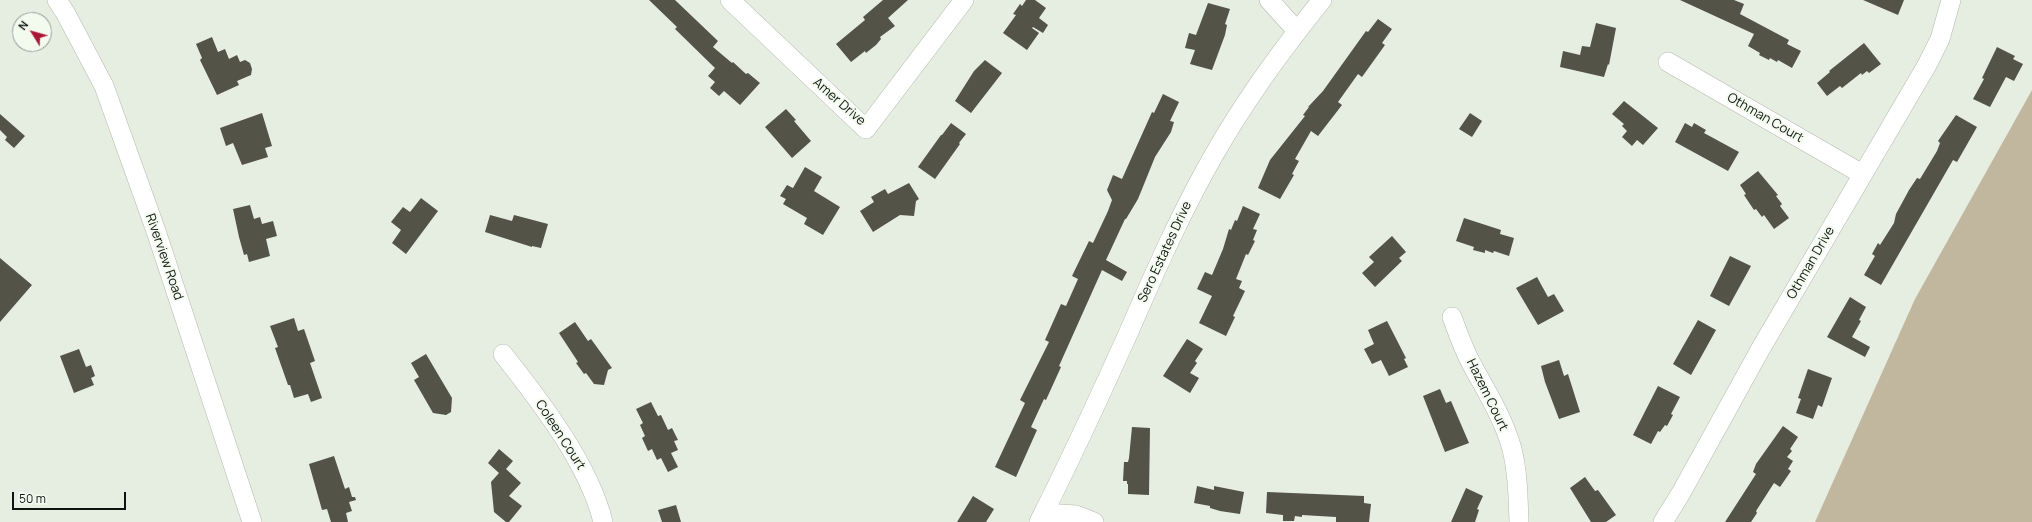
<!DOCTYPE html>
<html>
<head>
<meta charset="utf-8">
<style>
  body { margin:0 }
  #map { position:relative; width:2032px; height:522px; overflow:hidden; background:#e6ede1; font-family:Manrope,sans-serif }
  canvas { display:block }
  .north { position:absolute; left:12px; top:12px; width:40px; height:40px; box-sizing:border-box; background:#f3faee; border:1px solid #989d94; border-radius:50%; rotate:307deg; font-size:11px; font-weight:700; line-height:16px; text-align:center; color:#0f120e }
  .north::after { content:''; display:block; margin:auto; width:14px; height:18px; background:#ab1534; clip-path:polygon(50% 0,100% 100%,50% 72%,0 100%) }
  .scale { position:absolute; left:12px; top:492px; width:114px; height:18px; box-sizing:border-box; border:2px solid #0f120e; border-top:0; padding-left:5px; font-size:12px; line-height:14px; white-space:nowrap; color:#0f120e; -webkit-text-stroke:3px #f3faee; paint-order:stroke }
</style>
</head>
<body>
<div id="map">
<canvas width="2032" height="522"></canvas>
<div class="north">N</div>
<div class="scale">50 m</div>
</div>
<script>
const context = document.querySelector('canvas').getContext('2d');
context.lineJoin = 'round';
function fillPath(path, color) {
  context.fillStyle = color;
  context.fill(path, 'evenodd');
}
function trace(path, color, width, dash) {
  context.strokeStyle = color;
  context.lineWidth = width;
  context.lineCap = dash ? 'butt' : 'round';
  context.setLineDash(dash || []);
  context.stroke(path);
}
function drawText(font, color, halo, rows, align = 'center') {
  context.font = font + ' Manrope,sans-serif';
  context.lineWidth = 4;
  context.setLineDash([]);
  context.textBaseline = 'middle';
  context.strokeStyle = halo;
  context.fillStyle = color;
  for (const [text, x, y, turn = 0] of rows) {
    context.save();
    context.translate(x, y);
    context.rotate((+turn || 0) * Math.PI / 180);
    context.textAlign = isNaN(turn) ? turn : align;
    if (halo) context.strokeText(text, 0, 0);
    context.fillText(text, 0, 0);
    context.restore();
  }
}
const green = new Path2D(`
  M2032 90V522H1815L1915 299Z`);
const building = new Path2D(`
  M649 0H675L718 41 713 47 732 63 733 62 746 74 748 73 760 83 740 105 724 91 719 96 710 88 715 82 708 76 715 68 675 29 677 27Z
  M883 0H908L888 18 895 26 880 37 881 39 876 45 866 53 865 51 851 62 836 44 865 20 863 17Z
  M1026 0H1035L1046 8 1039 18 1048 25 1043 33 1033 27 1032 28 1039 33 1027 50 1003 33 1016 15 1013 14 1020 4 1022 6Z
  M1680 0H1734L1744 4 1740 14 1789 40 1787 44 1801 51 1792 68 1778 60 1777 62 1770 58 1769 60 1759 55 1760 53 1748 46 1754 34Z
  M1863 0H1904L1898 15Z
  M1208 3 1230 9 1225 24 1227 25 1225 35 1212 70 1190 64 1195 50 1185 48 1189 33 1196 35Z
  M1378 19 1392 29 1382 43 1385 45 1362 77 1358 74 1338 102 1342 105 1318 136 1311 131 1295 159 1299 161 1292 174 1294 175 1280 199 1258 188 1270 160 1305 116 1303 115 1309 107H1308L1323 91 1366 31 1368 32Z
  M1596 23 1616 28 1609 65 1608 64 1604 77 1560 67 1563 51 1580 55 1582 46 1590 47Z
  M212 37 218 52 225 49 229 59 237 55 240 62 245 60 250 63 252 69 251 75 237 81 239 85 217 95 200 60 202 58 196 44Z
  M1864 43 1881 64 1869 73 1867 71 1862 75 1861 73 1842 88 1840 86 1827 96 1817 83 1830 72 1829 71Z
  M1997 47 2015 56 2013 59 2023 64 2014 81 2006 77 1990 107 1973 99 1984 79 1982 78Z
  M985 60 1002 73 971 113 955 101 974 71Z
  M1163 94 1179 102 1170 121 1174 122 1171 132 1155 157 1138 199 1126 219H1125L1106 260 1127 272 1122 281 1102 270 1059 366 1061 367 1046 400 1044 399 1031 427 1037 430 1016 477 995 467 1025 403 1020 400 1049 342 1045 340 1061 304 1066 306 1078 279 1072 276 1089 241 1093 243 1108 211 1112 200 1107 190 1113 175 1122 179 1152 112 1154 113Z
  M1624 101 1658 128 1643 145 1637 140 1632 146 1622 137 1627 131 1622 126 1624 124 1612 114Z
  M786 109 796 120 794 121 811 141 792 158 765 127Z
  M262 113 272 146 265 148 268 157 242 165 233 143 226 146 220 128Z
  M1470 113 1482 121 1472 137 1459 129Z
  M0 114 25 136 14 148 5 140 7 137 0 130Z
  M1956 115 1977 127 1957 162 1953 160 1881 285 1864 275 1875 256 1872 254 1878 243 1880 245 1894 223 1896 214 1909 190 1917 178 1920 179 1937 151 1940 143 1938 141Z
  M951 123 966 134 959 143 960 144 935 179 918 167 941 135H942Z
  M1685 123 1692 127 1694 123 1706 130 1704 133 1739 152 1728 171 1675 142Z
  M805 167 822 177 814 191 840 207 823 235 804 224 807 218 783 204 786 199 780 196 787 185 793 188Z
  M1758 171 1778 195 1776 196 1782 204 1780 206 1789 218 1774 229 1764 215 1762 217 1756 209 1754 210 1744 195 1746 194 1740 185Z
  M909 183 919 199 916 201 914 216 900 215 873 232 860 211 874 202 871 197 885 189 888 194Z
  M421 198 438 211 406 254 392 243 401 230 391 222 403 207 410 212Z
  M250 205 254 219 260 217 262 224 273 221 277 236 266 239 270 256 249 262 247 254 244 255 239 237 233 209Z
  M1243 206 1260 214 1253 229 1257 230 1253 240 1255 241 1248 255 1246 254 1236 279 1242 281 1239 288 1245 291 1233 316 1235 317 1226 336 1199 323 1212 296 1197 289 1205 272 1212 275 1223 249 1229 229 1231 230 1235 220 1237 221Z
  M490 215 512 221 514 215 548 224 541 248 532 246V247L485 232Z
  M1464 218 1501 230 1500 234 1514 238 1509 256 1494 251 1493 253 1485 250V253L1473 250 1474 247 1456 241Z
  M1392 236 1406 252 1399 258 1402 261 1375 287 1362 273 1374 262 1369 257Z
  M1730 256 1751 266 1729 306 1710 296Z
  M0 258 32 285 0 322Z
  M1537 277 1548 297 1554 294 1564 311 1538 325 1516 288Z
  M1850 297 1866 307 1859 320 1861 321 1852 337 1870 347 1865 357 1827 337Z
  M294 318 298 331 304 329 315 361 310 363 322 398 311 402 308 394 294 398 290 385H288L275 348 278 347 270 326Z
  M1698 320 1716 330 1691 375 1673 364Z
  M1387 321 1406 358 1404 359 1408 367 1389 376 1381 360 1372 364 1364 349 1374 344 1368 330Z
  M575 322 588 341 591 339 612 368 608 370 604 385 594 384 586 373 584 374 576 363 578 362 559 333Z
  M1187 339 1203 349 1195 361 1197 363 1190 373 1199 378 1190 393 1163 376Z
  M79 349 86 367 91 365 95 376 91 378 94 385 74 393 60 356Z
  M426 354 452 398 451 412 446 415 433 413 414 380 419 377 411 363Z
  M1559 360 1564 376 1568 374 1580 412 1559 419 1545 382 1541 366Z
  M1808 369 1832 378 1822 407 1818 405 1813 419 1796 413 1801 399 1798 398Z
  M1658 386 1680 397 1671 414 1673 415 1667 426 1665 425 1660 432 1658 431 1651 444 1633 435Z
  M1440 389 1446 403 1451 401 1469 443 1445 452 1423 396Z
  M651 402 658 416 661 415 668 430 672 428 678 440 674 441 678 450 671 453 678 467 668 472 661 458 657 460 652 449 648 451 642 438 645 436 640 425 643 423 636 409Z
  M1783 426 1798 437 1790 449 1792 451 1787 457 1793 461 1788 469 1791 471 1780 487 1774 483 1756 511 1757 513 1751 522H1725L1756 474 1753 472 1756 464Z
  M1132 427 1150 428 1149 495 1128 494V484H1127V481H1123L1124 462H1128L1129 458Z
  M499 449 513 461 506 469 521 483 509 496 522 506 509 522H506L494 512 491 482 499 473 488 463Z
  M334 456 345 489 349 487 352 497H355L356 500 349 502 352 511 346 513 348 522H331L327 509 322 510 309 464Z
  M1585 477 1595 491 1598 490 1616 515 1606 522H1591L1570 488Z
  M1197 486 1214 490V486L1244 492 1240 514 1220 511 1210 508V506L1194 503Z
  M1466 488 1483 496 1477 509 1479 510 1475 522H1451Z
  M1267 492 1364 496V503L1371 504 1369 522H1336V517L1302 515V517L1295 516 1294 521H1283V515L1266 513Z
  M973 496 994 509 986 522H957Z
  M676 505 681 522H662L658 510Z`);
const minor = new Path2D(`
  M57 0 66 14 104 86 156 231 252 522
  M730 0 866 129 964 0
  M1269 0 1297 31
  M1668 62 1862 174
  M1452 317C1458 333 1463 348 1471 363 1486 391 1503 417 1512 449 1518 474 1518 497 1519 522
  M503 354C540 401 589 464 603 522
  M1044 513 1076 515 1094 522
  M1039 522C1070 461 1099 398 1127 336 1154 274 1181 212 1215 153 1246 99 1283 48 1322 0
  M1663 522 1681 493 1761 348 1927 65 1940 39 1951 0`);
const streetNames = [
  ["Amer Drive",839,102,41],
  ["Othman Court",1765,118,30],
  ["Sero Estates Drive",1165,252,-65],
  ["Riverview Road",164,257,71],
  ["Othman Drive",1811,263,-60],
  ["Hazem Court",1487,395,64],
  ["Coleen Court",560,435,57]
];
fillPath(green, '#c1b69e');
fillPath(building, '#535348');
trace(minor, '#b3baae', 20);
trace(minor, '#fff', 19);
drawText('13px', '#0f120e', '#f3faee', streetNames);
</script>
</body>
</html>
